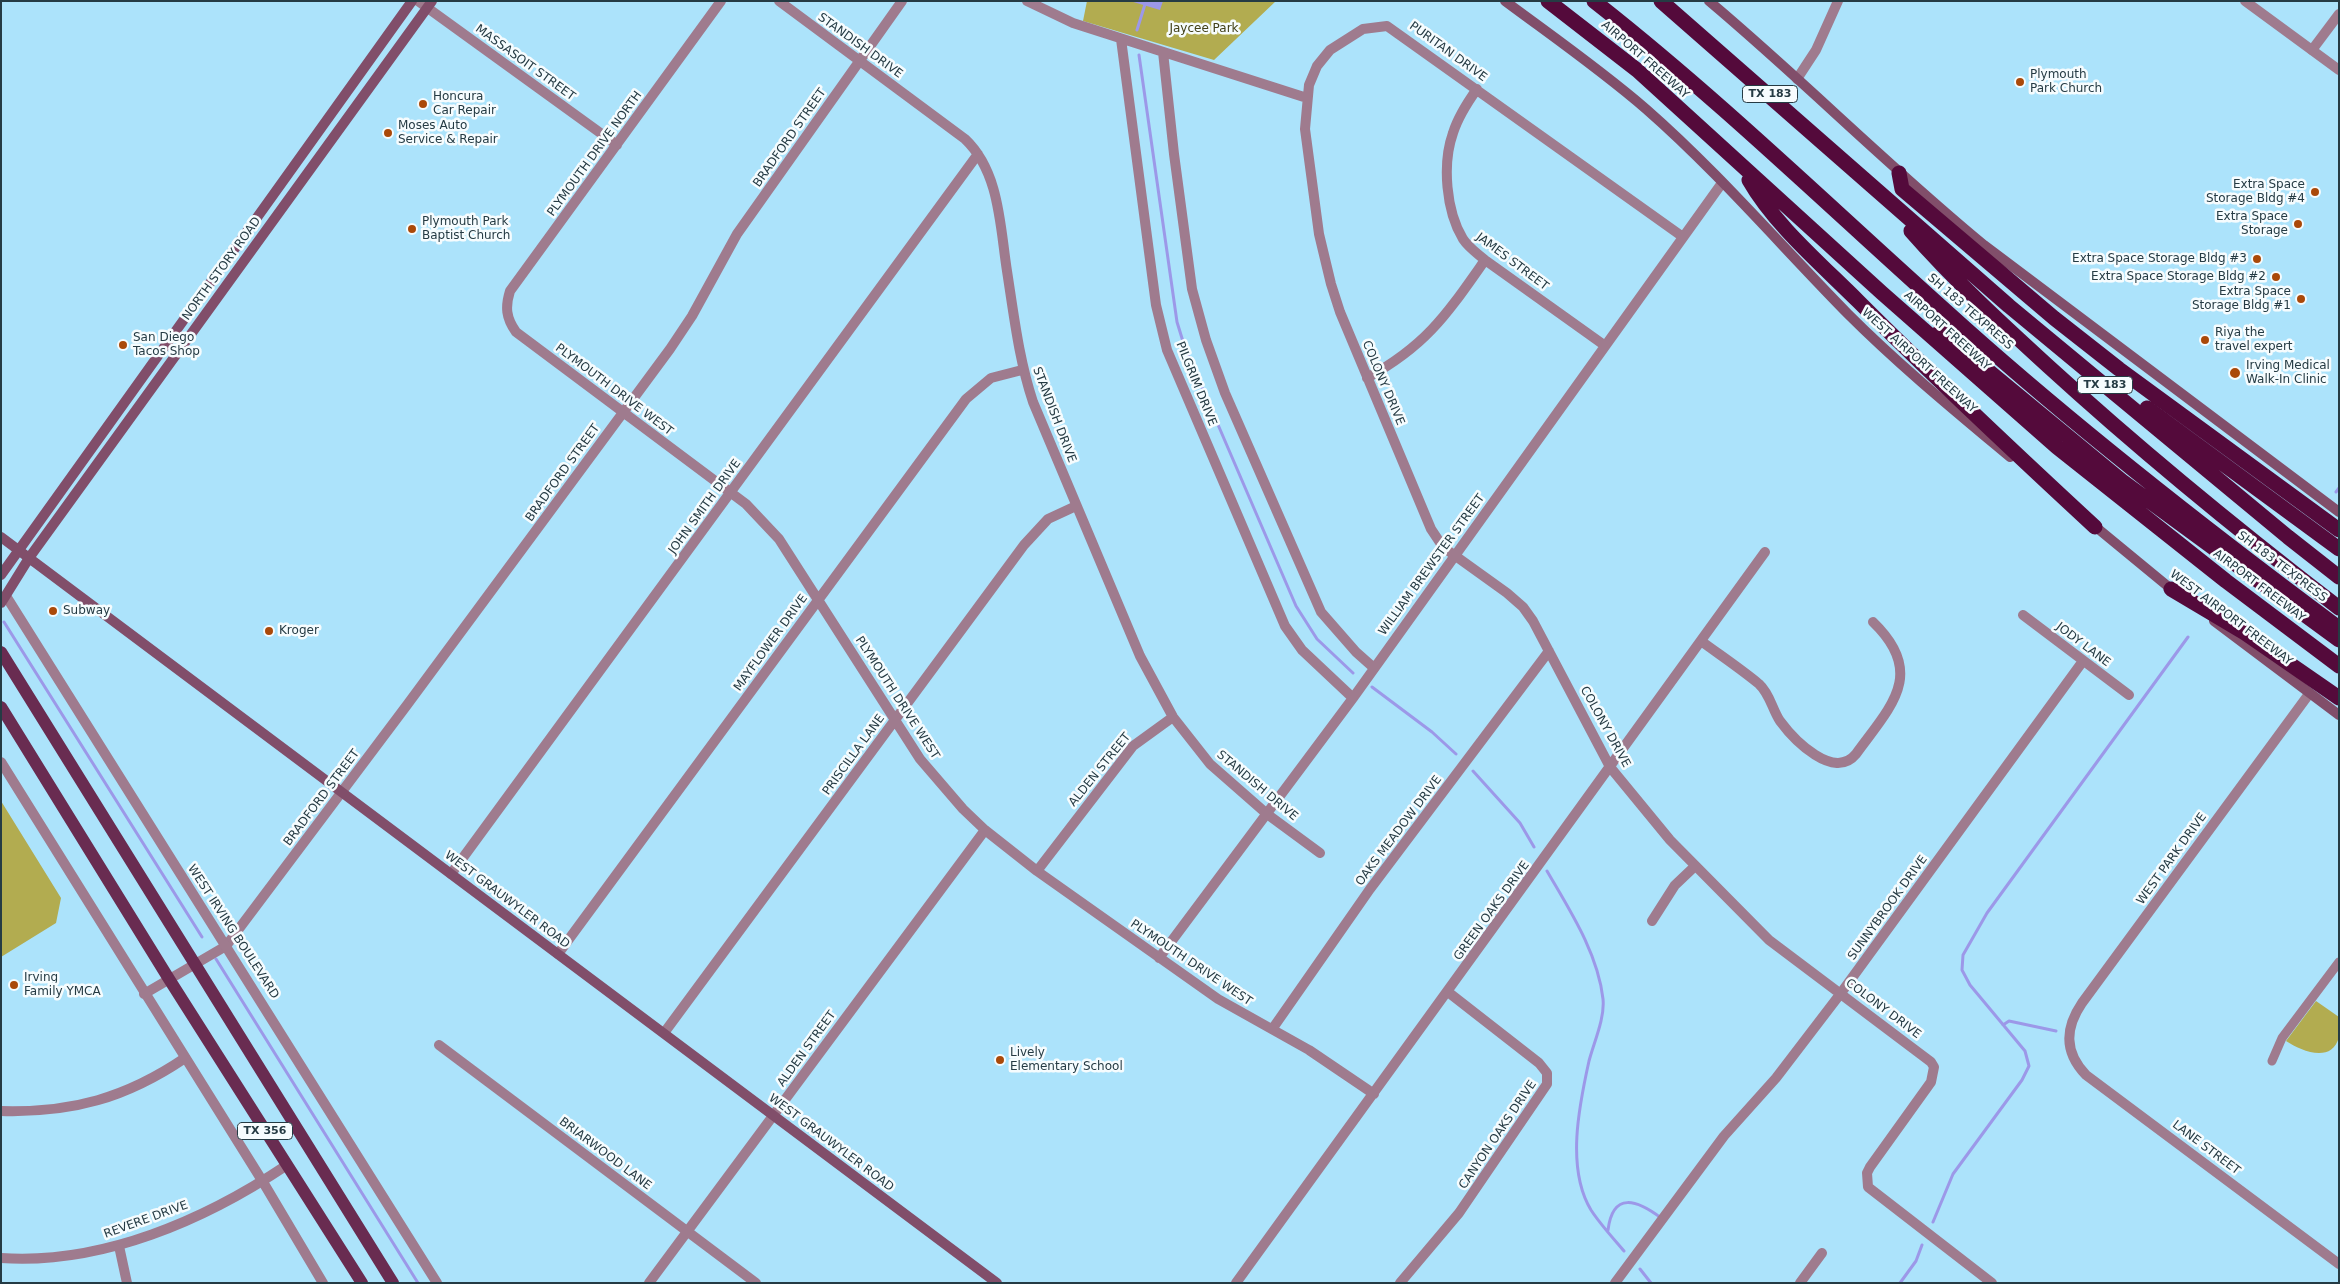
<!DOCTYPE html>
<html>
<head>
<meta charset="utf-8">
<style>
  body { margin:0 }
  #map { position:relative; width:2340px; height:1284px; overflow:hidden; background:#ace3fb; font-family:"DejaVu Sans",sans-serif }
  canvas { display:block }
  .frame { position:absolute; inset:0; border:2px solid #253b44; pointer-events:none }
</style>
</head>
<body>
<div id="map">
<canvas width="2340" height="1284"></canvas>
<div class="frame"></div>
</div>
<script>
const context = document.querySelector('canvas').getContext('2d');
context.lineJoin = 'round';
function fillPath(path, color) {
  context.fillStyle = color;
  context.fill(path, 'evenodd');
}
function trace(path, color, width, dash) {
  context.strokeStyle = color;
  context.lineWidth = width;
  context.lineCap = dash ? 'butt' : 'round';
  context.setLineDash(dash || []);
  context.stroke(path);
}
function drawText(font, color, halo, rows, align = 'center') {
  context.font = font + ' "DejaVu Sans",sans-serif';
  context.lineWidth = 5;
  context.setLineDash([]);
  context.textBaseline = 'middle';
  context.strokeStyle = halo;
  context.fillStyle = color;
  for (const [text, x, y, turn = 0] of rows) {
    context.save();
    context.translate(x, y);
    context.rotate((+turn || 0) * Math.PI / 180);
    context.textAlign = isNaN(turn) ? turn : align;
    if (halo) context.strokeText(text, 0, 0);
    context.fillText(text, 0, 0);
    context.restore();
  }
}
const green = new Path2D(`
  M1087 1H1276L1214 60 1083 21Z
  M1 801 61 898 56 923 1 957Z
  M2316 1001 2339 1017C2339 1023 2340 1031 2339 1037 2332 1064 2301 1051 2286 1041Z`);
const water = new Path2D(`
  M1130 1H1163L1160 10Z`);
const stream = new Path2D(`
  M1137 30 1146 1
  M1139 55 1177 322 1185 348 1296 606 1317 639 1353 673
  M2336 492 2339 488
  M4 622 202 937
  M1372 687 1432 732 1456 754
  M1473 771 1520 823 1534 847
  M1547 871C1569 909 1598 953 1603 999 1605 1018 1594 1042 1589 1061 1579 1106 1566 1169 1591 1210 1600 1224 1613 1238 1624 1251
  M216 959 418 1283
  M2003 1025 2009 1021 2056 1031
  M1933 1222 1953 1174 2022 1080 2029 1066 2025 1051 1970 985 1962 970 1963 955 1987 913 2188 637
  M1608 1230C1613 1191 1637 1200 1661 1218
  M1640 1269 1651 1283
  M1900 1283 1916 1261 1922 1245`);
const pedestrian = new Path2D(`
  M2272 1061 2282 1038 2339 962`);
const minor = new Path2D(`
  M418 1 617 145
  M721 1 510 291C505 307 506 318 516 332L746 504 779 539 920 759 963 809 985 830 1037 871 1218 999 1309 1050 1374 1094
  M779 1 965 139C1000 172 1000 227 1007 271 1014 316 1019 360 1033 402L1140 656 1173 717 1210 764 1267 814 1320 853
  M1027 1 1073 23 1307 98
  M1121 39 1156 305 1167 350 1285 626 1302 650 1353 698
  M2312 50 2339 14
  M1163 52 1174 154 1192 289 1206 340 1225 393 1321 612 1356 652 1374 668
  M1477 89C1467 103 1458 117 1453 133 1442 164 1446 211 1463 239 1469 248 1477 253 1485 260L1604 345
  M1683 237 1387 26 1363 29 1330 50 1317 66 1309 85 1305 129 1319 234 1331 284 1340 312 1431 529 1443 547 1507 593 1523 607 1533 621 1610 767 1670 840 1769 940 1931 1062 1934 1067 1931 1082 1870 1167 1867 1173 1868 1187 1992 1283
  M1367 378C1427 345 1447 314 1485 260
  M2023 615 2129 695
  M1701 641C1720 655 1741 669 1759 684 1770 694 1772 709 1780 721 1794 740 1834 781 1856 754 1890 707 1927 674 1873 622
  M1037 871 1133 746 1173 717
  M451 874 978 154
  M1652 921 1675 885 1695 866
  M558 954 966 399 991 378 1022 370
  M1159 958 1353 698 1722 183
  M144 994 226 946 407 705 670 349 692 316 737 234 902 1
  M1273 1028 1370 889 1549 651
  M664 1033 1024 545 1048 519 1076 506
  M439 1045 756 1283
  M1 1111C72 1113 126 1098 185 1058
  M119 1246 127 1283
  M1 1258C102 1265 205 1220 287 1165
  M649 1283 985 830
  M1236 1283 1765 552
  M1400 1283 1459 1213 1547 1084V1073L1539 1063 1448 992
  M1615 1283 1724 1136 1776 1078 1841 993 2083 661
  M1800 1283 1822 1253`);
const tertiary = new Path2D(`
  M2245 1 2339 70
  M1797 79 1816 50 1838 1
  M6 596 437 1283
  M2309 694 2082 1003C2065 1028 2064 1052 2086 1075L2339 1264
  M1 762 263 1182 323 1283`);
const secondary = new Path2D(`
  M1505 1C1552 36 1601 70 1646 109 1718 172 1781 246 1848 314 1899 365 1955 411 2010 457
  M1709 1C1803 80 1889 167 1984 245L2339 512
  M2091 523 2176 593
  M1 537 997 1283
  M1 575 412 1
  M1 603 29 558 432 1
  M2214 621 2339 715`);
const primary = new Path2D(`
  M1 652 393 1283
  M1 707 169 979 362 1283`);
const motorway = new Path2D(`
  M1548 1 1637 70 1882 293 2057 447 2226 581 2339 666
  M1594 1C1724 103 1842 219 1965 328 2084 434 2211 533 2339 628
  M1661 1 2009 306 2288 537 2339 577
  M1899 173 1902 189 2054 318 2119 369 2339 530
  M1749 180C1774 224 1821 264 1858 301 1935 378 2015 453 2095 527
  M1911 231C1953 279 2001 323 2048 366 2141 451 2239 531 2339 608
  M1940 331 2122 481 2339 640
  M2147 408 2339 549
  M2171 589 2245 633 2339 698`);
const markers = [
  [2020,82,5,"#aa4909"],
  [423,104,5,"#aa4909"],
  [388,133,5,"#aa4909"],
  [2315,192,5,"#aa4909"],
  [2298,224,5,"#aa4909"],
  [412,229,5,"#aa4909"],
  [2257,259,5,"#aa4909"],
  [2276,277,5,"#aa4909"],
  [2301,299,5,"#aa4909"],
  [2205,340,5,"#aa4909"],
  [123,345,5,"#aa4909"],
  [2235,373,6,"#aa4909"],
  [53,611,5,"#aa4909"],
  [269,631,5,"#aa4909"],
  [14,985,5,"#aa4909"],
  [1000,1060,5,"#aa4909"]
];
const shields = [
  [1770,94,55],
  [2105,385,55],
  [265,1131,55]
];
const shieldNames = [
  ["TX 183",1770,94],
  ["TX 183",2105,385],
  ["TX 356",265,1131]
];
const parkNames = [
  ["Jaycee Park",1204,29]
];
const streetNames = [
  ["STANDISH DRIVE",860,46,36],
  ["PURITAN DRIVE",1448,52,36],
  ["AIRPORT FREEWAY",1645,60,41],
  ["MASSASOIT STREET",525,63,36],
  ["BRADFORD STREET",790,138,-55],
  ["PLYMOUTH DRIVE NORTH",595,154,-54],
  ["JAMES STREET",1512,262,37],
  ["NORTH STORY ROAD",222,269,-54],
  ["SH 183 TEXPRESS",1970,312,41],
  ["AIRPORT FREEWAY",1947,331,42],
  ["WEST AIRPORT FREEWAY",1919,361,42],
  ["COLONY DRIVE",1383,383,67],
  ["PILGRIM DRIVE",1196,384,68],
  ["PLYMOUTH DRIVE WEST",614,390,37],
  ["STANDISH DRIVE",1054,415,69],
  ["BRADFORD STREET",563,473,-54],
  ["JOHN SMITH DRIVE",705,507,-54],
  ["WILLIAM BREWSTER STREET",1432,565,-54],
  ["SH 183 TEXPRESS",2282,567,37],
  ["AIRPORT FREEWAY",2259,586,37],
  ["WEST AIRPORT FREEWAY",2231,618,37],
  ["MAYFLOWER DRIVE",771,643,-54],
  ["JODY LANE",2083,645,37],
  ["PLYMOUTH DRIVE WEST",897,698,57],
  ["COLONY DRIVE",1605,727,61],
  ["PRISCILLA LANE",854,755,-54],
  ["ALDEN STREET",1100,770,-51],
  ["STANDISH DRIVE",1257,786,40],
  ["BRADFORD STREET",322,798,-53],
  ["OAKS MEADOW DRIVE",1399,831,-53],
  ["WEST PARK DRIVE",2172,859,-54],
  ["WEST GRAUWYLER ROAD",507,900,37],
  ["SUNNYBROOK DRIVE",1888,908,-54],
  ["GREEN OAKS DRIVE",1492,911,-54],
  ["WEST IRVING BOULEVARD",233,932,57],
  ["PLYMOUTH DRIVE WEST",1191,963,34],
  ["COLONY DRIVE",1883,1009,37],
  ["ALDEN STREET",807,1049,-54],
  ["CANYON OAKS DRIVE",1498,1135,-56],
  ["WEST GRAUWYLER ROAD",831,1143,37],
  ["LANE STREET",2206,1148,37],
  ["BRIARWOOD LANE",605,1154,37],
  ["REVERE DRIVE",146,1220,-20]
];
const poiNames = [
  ["Plymouth",2030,75],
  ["Park Church",2030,89],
  ["Honcura",433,97],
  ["Car Repair",433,111],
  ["Moses Auto",398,126],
  ["Service & Repair",398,140],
  ["Extra Space",2305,185,"right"],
  ["Storage Bldg #4",2305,199,"right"],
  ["Extra Space",2288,217,"right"],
  ["Storage",2288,231,"right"],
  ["Plymouth Park",422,222],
  ["Baptist Church",422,236],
  ["Extra Space Storage Bldg #3",2247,259,"right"],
  ["Extra Space Storage Bldg #2",2266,277,"right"],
  ["Extra Space",2291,292,"right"],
  ["Storage Bldg #1",2291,306,"right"],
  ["Riya the",2215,333],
  ["travel expert",2215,347],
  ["San Diego",133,338],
  ["Tacos Shop",133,352],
  ["Irving Medical",2246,366],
  ["Walk-In Clinic",2246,380],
  ["Subway",63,611],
  ["Kroger",279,631],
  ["Irving",24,978],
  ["Family YMCA",24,992],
  ["Lively",1010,1053],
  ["Elementary School",1010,1067]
];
fillPath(green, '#b2ac50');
fillPath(water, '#9c98e8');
trace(stream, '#9c98e8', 3);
trace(pedestrian, '#9f7b8e', 9);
trace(minor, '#9f7b8e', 10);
trace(tertiary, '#9f7b8e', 10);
trace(secondary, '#814e6a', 10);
trace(primary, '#692c51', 12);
trace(motorway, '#540a3b', 15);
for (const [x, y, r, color] of markers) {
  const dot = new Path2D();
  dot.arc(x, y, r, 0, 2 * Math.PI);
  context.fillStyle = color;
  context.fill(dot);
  trace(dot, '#f6fcfe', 2);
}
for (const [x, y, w] of shields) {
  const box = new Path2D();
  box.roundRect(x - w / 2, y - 8.5, w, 17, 4);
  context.fillStyle = '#f6fcfe';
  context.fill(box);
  trace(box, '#253b44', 1);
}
drawText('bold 11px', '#253b44', null, shieldNames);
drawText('12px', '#424019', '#f6fcfe', parkNames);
drawText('12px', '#253b44', '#f6fcfe', streetNames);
drawText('12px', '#253b44', '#f6fcfe', poiNames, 'left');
</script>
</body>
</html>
